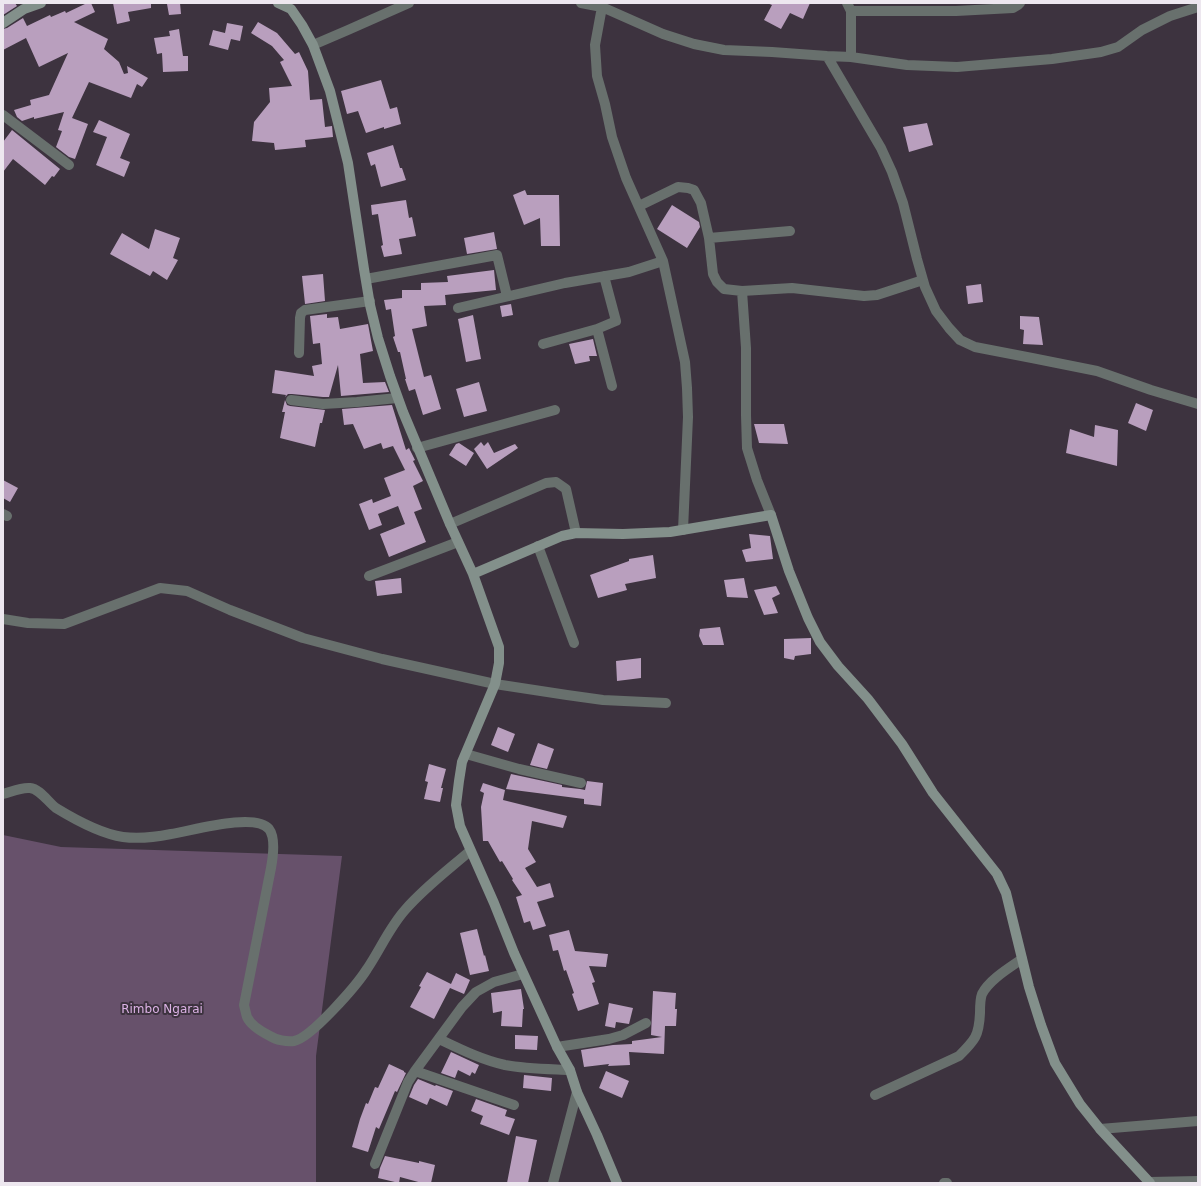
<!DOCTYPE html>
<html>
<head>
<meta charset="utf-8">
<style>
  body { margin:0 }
  #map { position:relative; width:1201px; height:1186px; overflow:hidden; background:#3d333f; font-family:"DejaVu Sans",sans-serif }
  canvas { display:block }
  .frame { position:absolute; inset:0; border:4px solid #ede7ef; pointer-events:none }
</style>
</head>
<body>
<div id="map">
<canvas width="1201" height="1186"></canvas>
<div class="frame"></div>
</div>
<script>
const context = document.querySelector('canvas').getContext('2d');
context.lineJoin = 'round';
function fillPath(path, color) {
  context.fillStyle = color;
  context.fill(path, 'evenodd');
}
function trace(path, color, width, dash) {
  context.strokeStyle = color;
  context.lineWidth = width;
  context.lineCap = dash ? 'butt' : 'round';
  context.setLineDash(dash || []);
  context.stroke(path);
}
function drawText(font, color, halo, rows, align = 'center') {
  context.font = font + ' "DejaVu Sans",sans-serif';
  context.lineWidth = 4;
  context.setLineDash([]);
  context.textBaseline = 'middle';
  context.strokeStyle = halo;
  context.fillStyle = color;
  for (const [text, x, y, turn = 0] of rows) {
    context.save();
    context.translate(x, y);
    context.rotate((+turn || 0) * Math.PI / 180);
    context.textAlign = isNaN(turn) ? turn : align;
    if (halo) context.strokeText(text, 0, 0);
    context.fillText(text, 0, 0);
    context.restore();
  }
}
const green = new Path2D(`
  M3 835 61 847 342 856 316 1056V1183H3Z`);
const building = new Path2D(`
  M3 3H15L17 6 3 15Z
  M87 3H91L95 12 74 22 108 39 104 49 119 62 124 74 128 73 127 66 148 78 142 87 137 84 131 98 89 82 72 118 88 124 75 159 69 157 56 147 62 131 58 130 64 112 34 119V117L22 121 17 117 14 110 31 105 30 100 49 95 68 53 39 67 26 38 3 50V29L7 28 23 18 27 26 50 15 51 17 65 11 66 13Z
  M113 3H151V8L128 12 130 21 117 24Z
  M180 3 181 14 169 15 167 4Z
  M767 3H810L803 19 790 13 781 29 764 20 772 5Z
  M258 22 277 33 295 54 299 52 308 71 310 100 322 99 325 127 332 126 333 137 305 140 306 147 275 150 274 143 252 141 254 122 270 102 269 88 292 86 280 62 284 60 272 46 251 33Z
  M227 23 243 26 240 41 231 39 228 50 209 45 213 30 225 33Z
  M179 29 183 56H188V71L163 72 162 53 157 54 154 38 170 36 169 31Z
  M381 80 390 109 397 107 401 124 384 129V127L366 133 358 111 347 114 341 91Z
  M99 120 130 134 120 158 130 162 124 177 96 165 107 137 93 132Z
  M927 123 933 145 909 152 903 127Z
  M12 130 60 169 54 177 52 176 45 185 13 159 3 172V142Z
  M393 145 400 168H402L406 180 381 187 375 164 371 166 367 153Z
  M525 190 527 195H559L560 246H541L540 218 524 225 513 195Z
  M406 200 409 218 412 217 416 236 399 239 402 254 384 257 381 246 383 245 378 214 372 215 371 205Z
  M672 205 699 222 700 227 687 248 657 229Z
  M155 229 180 238 173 258 178 260 167 280 153 271 150 276 110 254 122 233 149 249Z
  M494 232 497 249 467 254 464 238Z
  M494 270 496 290 445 295 446 305 424 306 427 326 412 329 424 377 431 375 441 409 423 415 415 389 409 391 405 379H406L400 352H398L393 337 395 336 391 309 386 310 384 300 402 298V290H421V283L448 282 447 276Z
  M323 274 325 301 305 304 302 276Z
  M981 284 983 302 968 304 966 286Z
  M511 304 513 315 502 317 500 306Z
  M327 314V318L338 317 340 329 368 324 373 351 360 354 363 383 385 382 389 392 341 396 338 365 329 397H323L292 394H288L285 397 286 395 272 393 275 370 314 376 312 366 322 364 320 343 313 344 310 316Z
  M473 315 481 359 466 362 458 319Z
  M1020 316 1039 317 1043 345 1023 344 1024 330 1020 329Z
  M593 339 597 356H589L590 361 575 364 569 344Z
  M479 382 487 411 464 417 456 389Z
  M285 400 287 405 290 406 325 410 322 423H320L315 447 280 438 285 412H282Z
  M1136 403 1153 410 1146 431 1128 423Z
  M392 405 406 450 409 448 415 460 413 461 423 481 413 486 422 509 414 512 426 542 389 557 380 534 405 524 398 506 378 514 382 525 369 530 359 504 372 499 373 503 391 496 384 478 405 470 393 446 383 449 381 443 364 449 353 424 344 425 342 409Z
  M754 424H784L788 444 759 443Z
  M1095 425 1118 430 1117 466 1066 453 1070 429 1094 437Z
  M481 442 484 446 488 442 494 453 515 444 518 448 487 469 474 449Z
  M459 443 474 453 466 466 449 455 456 444Z
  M3 480 18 488 10 502 3 498Z
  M749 534 770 536 773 559 746 562 742 550 751 548Z
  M653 555 656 578 625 584 627 590 598 598 590 575 629 561V559Z
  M401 578 402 593 377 596 375 581Z
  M744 578 748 598 727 597 724 580Z
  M776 586 780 594 772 598 778 613 764 615 754 590Z
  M720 627 724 645H703L699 636 700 629Z
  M811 638V654L795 656 794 660 784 658V639Z
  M641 658V678L617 681 616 661Z
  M498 727 515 734 508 752 491 745Z
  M538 743 554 749 547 769 530 765Z
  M429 764 446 769 441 788H443L440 802 424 799 428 782 425 781Z
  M511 774 562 785V787L580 789 585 790 587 781 603 783 601 806 584 804V799L506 789Z
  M483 783 505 790 503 800 567 816 563 828 532 821 528 849 536 862 525 868 537 887 550 883 554 897 537 902 546 926 533 930 530 921 524 923 516 897 522 895 512 880 513 879 502 861 500 862 488 841H483L481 807 484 793 480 791Z
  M477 929 484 956 485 955 489 971 470 975 460 933Z
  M569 930 575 951 608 954 606 967 589 966 595 982 592 983 599 1004 578 1011 572 994 574 993 566 970 564 971 558 950 553 951 549 935Z
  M427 972 451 984 456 973 470 980 464 994 450 988 434 1019 410 1007 421 987 419 986Z
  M521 989 524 1009H523L522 1027 501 1026 502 1011 493 1013 491 993Z
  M653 991 676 993 675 1009H677L676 1026H665L664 1054 629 1052 630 1065 608 1066 609 1064 584 1067 581 1050 613 1045 632 1044V1041L662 1037 651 1035Z
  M609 1003 633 1008 629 1024 616 1022 615 1028 605 1026Z
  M515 1035 538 1036 537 1050 515 1049Z
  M451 1052 479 1065 475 1074 472 1072 470 1076 458 1070 455 1078 441 1073Z
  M389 1064 404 1071V1072L406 1073 397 1092 395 1091 379 1129 376 1127 368 1152 352 1147 360 1119 366 1103 368 1104 375 1087 378 1088Z
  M606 1071 629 1081 622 1098 599 1088Z
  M524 1075 552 1078 551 1091 523 1088Z
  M418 1079 435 1086 436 1085 453 1091 447 1106 430 1098 427 1105 409 1097 414 1085Z
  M476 1099 507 1110 505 1116 515 1119 509 1135 480 1124 483 1116 471 1111Z
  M516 1136 537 1140 528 1183H507Z
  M385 1156 419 1163V1161L435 1165 431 1183H422L400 1177 399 1183 378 1178 380 1168Z`);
const street = new Path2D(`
  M581 3 602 7 663 34 694 44 724 50 772 52 827 56 851 57 907 65 957 67 1052 59 1101 52 1118 47 1142 30 1170 16 1198 7
  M847 3 851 11V57
  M602 7 595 45 597 76 605 104 612 137 626 178 663 261 685 362 687 388 688 417 683 530
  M851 11H956L1013 8 1018 5 1020 3
  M313 45 348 30 409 3
  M827 56 881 148 892 172 903 203 917 259 925 287 936 311 949 328 960 340 975 347 1032 358 1097 371 1151 390 1198 404
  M3 115 69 165
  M639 206 678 187 688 188 694 190 701 203 709 238 713 274 717 282 724 289 742 291 792 288 864 296 877 295 923 280
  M709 238 790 231
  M604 276 616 321 597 329 612 386
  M366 279 497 255 507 296
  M742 291 746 348V415L747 448 757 480 771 515
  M458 308 565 283 629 272 663 261
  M543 344 597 329
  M299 353 300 318 301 313 305 310 370 301
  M291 400 323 404 357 402 397 398
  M417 448 555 410
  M3 514 7 516
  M450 524 546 483 556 482 566 489 576 533
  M538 546 574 643
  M369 576 458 542
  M3 619 28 623 64 624 160 588 187 591 230 610 303 638 382 659 495 684 567 695 603 700 666 703
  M466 754 519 769 581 783
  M3 794C11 792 21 787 30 788 40 789 48 802 56 808 74 819 102 834 123 837 138 839 156 837 171 834 191 831 255 812 269 829 276 838 273 857 271 868L244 1005C245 1009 246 1014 247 1017 251 1026 262 1032 270 1036 276 1040 287 1042 294 1041 311 1038 357 985 367 969 380 950 389 928 405 910 424 888 448 870 470 851
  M439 1039C460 1049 482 1060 505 1065 526 1069 548 1069 570 1070
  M557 1047 609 1039 623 1035 646 1023
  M415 1071 514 1105
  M875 1095 959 1056C975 1040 979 1036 980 1013 980 1007 980 999 982 994 989 980 1009 968 1022 959
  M1100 1129 1198 1121
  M375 1164 408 1082 415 1071 462 1007 476 992 494 982 523 974
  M1150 1182 1198 1181
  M553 1183 577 1092
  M944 1183H947`);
const secondary = new Path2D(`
  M278 3 291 9 302 25 313 45 330 91 348 163 364 269 370 305 378 338 390 376 403 412 450 524 473 574 499 647V663L495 684 462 762 459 781 456 805 460 826 494 903 514 953 557 1047 570 1070 577 1092 597 1135 617 1183
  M3 23 24 9 41 3
  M473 574 562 536 576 533 623 534 670 532 771 515 789 571 808 618 820 642 838 666 868 699 902 744 933 793 997 874 1006 893 1029 987 1041 1025 1055 1063 1080 1104 1100 1129 1150 1183`);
const parkNames = [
  ["Rimbo Ngarai",162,1010]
];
fillPath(green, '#67516b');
fillPath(building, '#b99fbe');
trace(street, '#68706d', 10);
trace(secondary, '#83908b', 10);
drawText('12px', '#dcb2e5', '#3d333f', parkNames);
</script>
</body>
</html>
